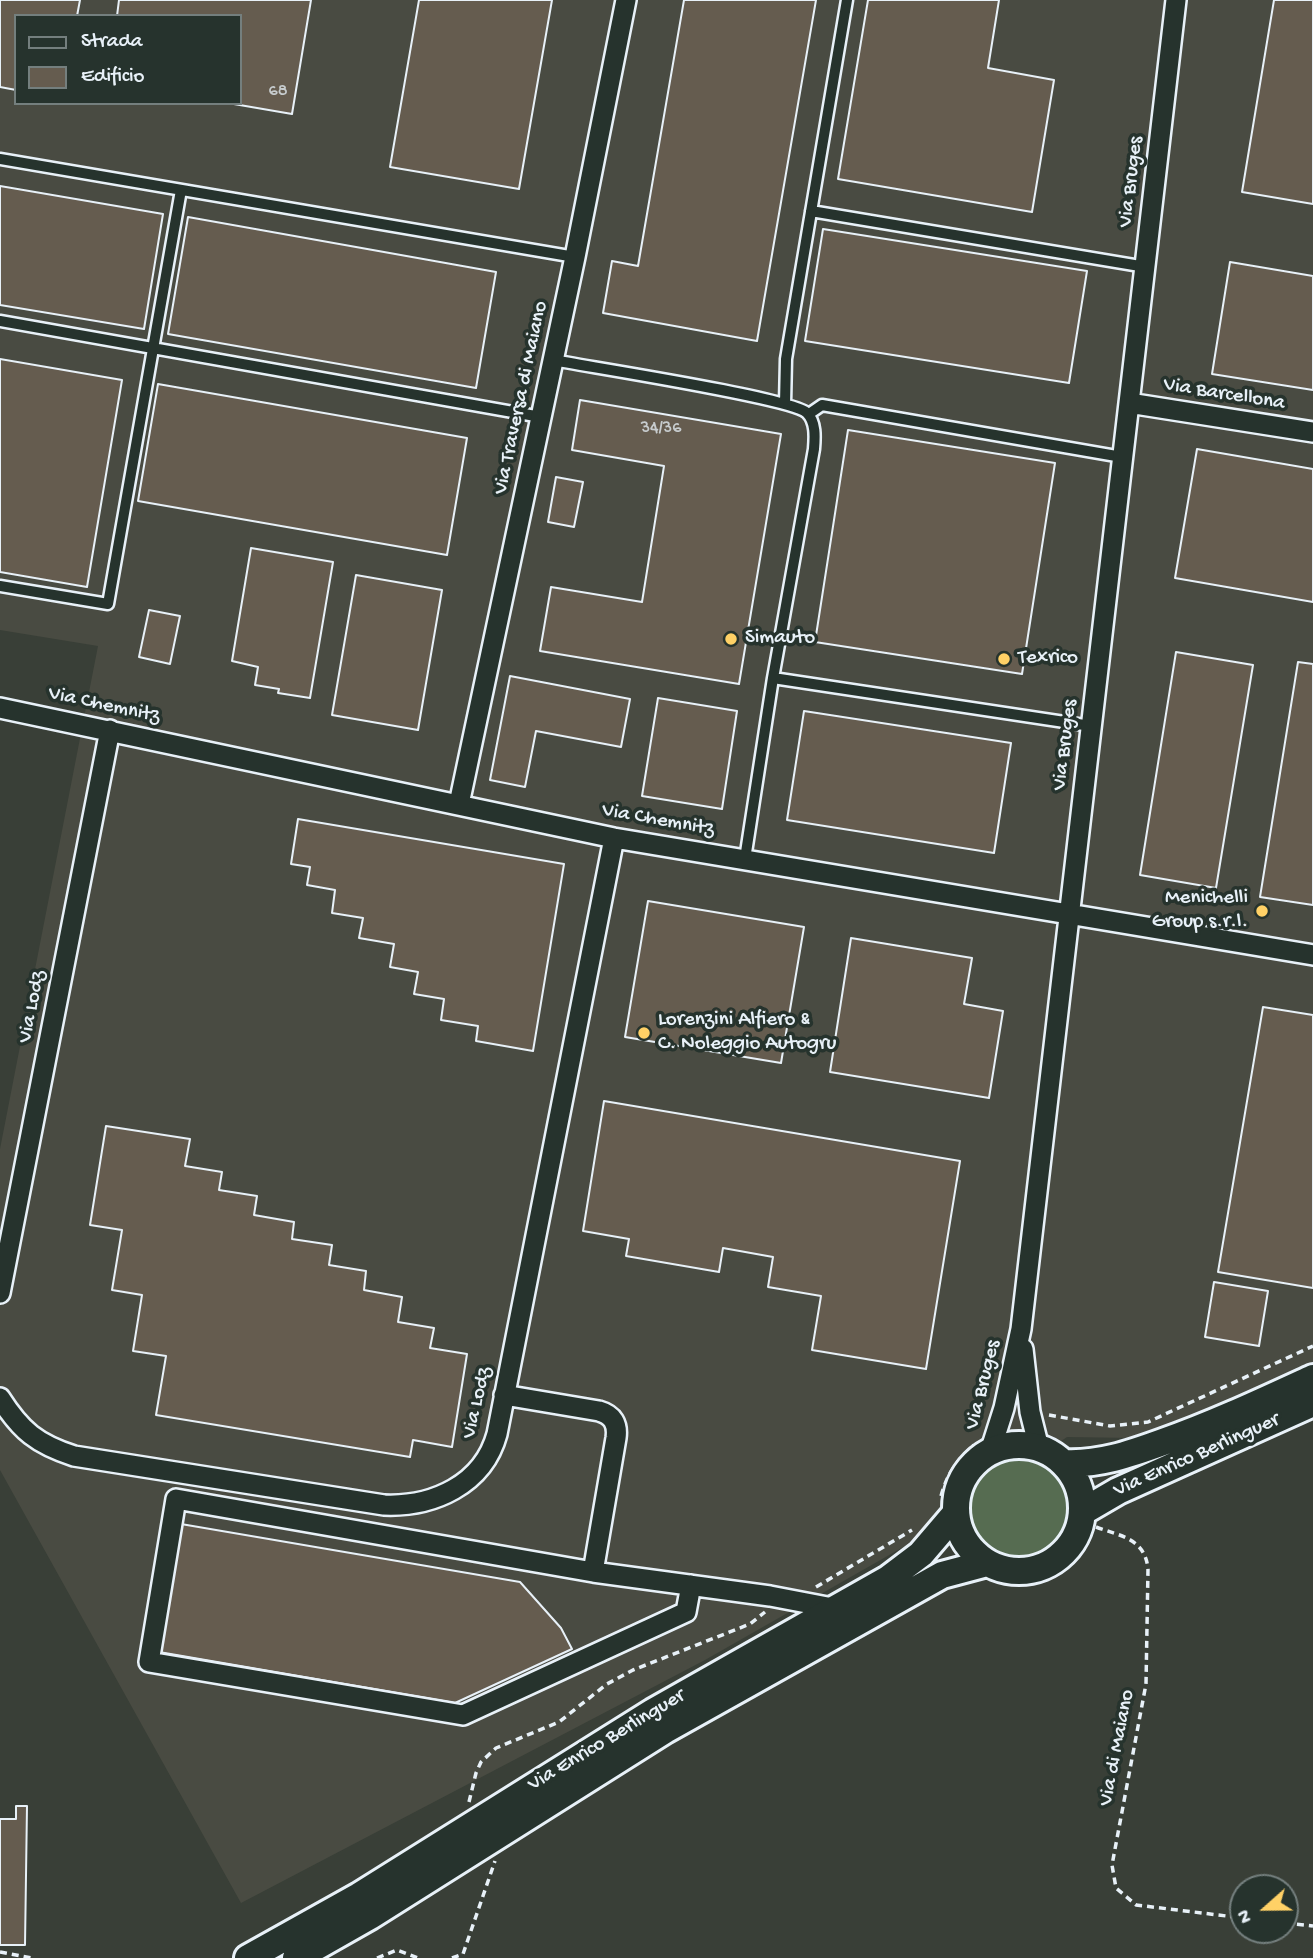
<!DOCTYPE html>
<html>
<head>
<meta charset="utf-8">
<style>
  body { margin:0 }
  #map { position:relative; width:1313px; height:1958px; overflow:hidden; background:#393f37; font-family:"Gochi Hand",sans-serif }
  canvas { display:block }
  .legend { position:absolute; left:14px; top:14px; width:228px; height:91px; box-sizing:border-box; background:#26332d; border:2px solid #747f7e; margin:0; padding:9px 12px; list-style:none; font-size:21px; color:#e8f1f8 }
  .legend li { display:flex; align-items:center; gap:14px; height:35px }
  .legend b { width:35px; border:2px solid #747f7e }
  .north { position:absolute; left:1229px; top:1874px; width:70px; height:70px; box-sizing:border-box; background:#26332d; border:2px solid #747f7e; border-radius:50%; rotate:249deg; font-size:19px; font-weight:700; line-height:28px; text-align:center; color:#e8f1f8 }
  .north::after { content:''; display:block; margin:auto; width:24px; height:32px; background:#ffd166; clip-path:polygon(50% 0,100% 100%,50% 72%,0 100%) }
</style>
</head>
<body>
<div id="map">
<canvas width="1313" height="1958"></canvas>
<ul class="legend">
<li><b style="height:9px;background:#26332d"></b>Strada</li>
<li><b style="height:19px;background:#655c4f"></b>Edificio</li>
</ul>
<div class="north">N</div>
</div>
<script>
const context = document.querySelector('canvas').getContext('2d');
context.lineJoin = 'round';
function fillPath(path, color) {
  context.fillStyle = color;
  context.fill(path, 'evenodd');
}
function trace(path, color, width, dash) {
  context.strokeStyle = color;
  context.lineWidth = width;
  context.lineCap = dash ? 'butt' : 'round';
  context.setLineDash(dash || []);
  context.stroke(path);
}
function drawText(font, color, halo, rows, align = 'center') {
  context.font = font + ' "Gochi Hand",sans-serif';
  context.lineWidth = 7;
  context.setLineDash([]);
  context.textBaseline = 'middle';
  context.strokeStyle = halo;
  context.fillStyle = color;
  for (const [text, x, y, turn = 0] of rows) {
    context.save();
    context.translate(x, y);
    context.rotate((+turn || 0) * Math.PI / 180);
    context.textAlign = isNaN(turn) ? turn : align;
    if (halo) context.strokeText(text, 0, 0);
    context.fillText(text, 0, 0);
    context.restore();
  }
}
const built = new Path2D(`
  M0 0H1313V1362L1265 1385 1136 1438 1067 1437 912 1542 705 1660 241 1903 0 1470V1149L98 646 0 630ZM16 16H240V103H16Z`);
const green = new Path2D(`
  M969 1509a49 49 0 1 1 98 0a49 49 0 1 1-98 0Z`);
const building = new Path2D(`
  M0 0H80L77 16H16V90L0 87Z
  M119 0H311L292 114 228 103H240V16H117Z
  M419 0H552L519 189 390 167Z
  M684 0H816L757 341 603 313 612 261 638 266Z
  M868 0H999L988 68 1054 80 1032 212 838 179Z
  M1274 0H1313V204L1242 192Z
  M0 186 163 214 144 329 0 305Z
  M188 217 496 272 476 388 168 334Z
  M823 229 1087 271 1069 383 805 341Z
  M1230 262 1313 276V390L1212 374Z
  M0 359 122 380 87 587 0 572Z
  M158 384 467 438 447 555 138 501Z
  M580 400 781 434 739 684 540 651 551 587 642 602 664 466 572 450Z
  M848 430 1055 463 1022 674 815 642Z
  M1197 449 1313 469V602L1175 578Z
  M556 477 583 482 574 527 548 522Z
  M251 548 333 562 310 698 278 693 279 689 255 685 258 667 232 661Z
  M356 575 442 590 418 730 332 715Z
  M149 610 180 616 170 664 139 657Z
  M1176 652 1253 665 1216 888 1140 875Z
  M1298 662 1313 664V905L1260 897Z
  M510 676 630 699 621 747 536 731 525 787 490 780Z
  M658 698 737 711 722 809 642 796Z
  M804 711 1011 743 994 853 787 820Z
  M298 819 564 864 533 1051 476 1041 478 1026 441 1020 444 999 414 994 418 972 390 967 394 944 359 938 363 918 332 913 335 890 307 885 310 867 291 864Z
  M648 901 804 927 781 1063 625 1037Z
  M851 938 972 958 964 1004 1003 1011 989 1098 830 1072Z
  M1263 1007 1313 1015V1288L1218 1272Z
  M604 1101 960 1161 926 1369 812 1350 821 1296 768 1287 773 1257 723 1248 719 1272 626 1256 629 1239 583 1231Z
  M106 1126 190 1139 185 1166 222 1172 219 1190 257 1196 254 1215 294 1222 292 1239 332 1245 329 1265 366 1271 364 1290 402 1297 398 1322 434 1328 430 1348 467 1354 452 1447 413 1440 410 1457 156 1415 166 1356 133 1351 142 1295 112 1290 122 1230 90 1225Z
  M1214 1282 1268 1291 1259 1346 1205 1337Z
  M181 1524 520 1582 561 1628 572 1649 455 1703 159 1652Z
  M16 1806H27L25 1945H0V1819H16Z`);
const path = new Path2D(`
  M1049 1415 1110 1426 1148 1422 1313 1346
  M941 1496C947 1474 957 1460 974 1445
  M1096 1527C1120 1536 1145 1538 1148 1569L1146 1684 1112 1865 1116 1888 1136 1905 1243 1918
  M816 1587 912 1530
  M469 1802 476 1773 481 1762 496 1748 559 1722 607 1684 633 1670 750 1624 765 1612
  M1285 1923 1313 1926
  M0 1952 32 1958
  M377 1958 397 1950 418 1958
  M452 1958 463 1954 495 1861`);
const lane = new Path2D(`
  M0 159 575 257
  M811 211 1146 267
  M0 321 541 417
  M553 360C589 367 792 398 807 413 816 422 815 437 814 449L773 678 745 859
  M785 404 786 359 847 0
  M809 414 822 405 1122 457
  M0 586 108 604 181 190
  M773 678 1091 726`);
const street = new Path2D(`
  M1129 403 1313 432
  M0 708 614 838 1313 955
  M459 804 575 257 626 0
  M0 1293 110 730
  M1023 1349 1030 1412 1039 1448
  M504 1395 599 1411C613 1415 618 1424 616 1438L593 1572 770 1596 838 1609
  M0 1398C21 1431 37 1444 74 1456L384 1505C433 1507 483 1485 497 1434L614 838
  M990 1452 1004 1408 1021 1329 1176 0
  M593 1572 176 1499 149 1662 463 1715 686 1612 691 1585`);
const secondary = new Path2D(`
  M956 1508a63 63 0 1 1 126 0a63 63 0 1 1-126 0Z
  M1063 1463C1099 1465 1130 1454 1163 1442 1214 1424 1263 1401 1313 1378
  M1082 1512 1118 1491 1313 1403
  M248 1958 359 1896 653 1712 888 1579 921 1554 956 1513
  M296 1958 370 1916 665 1730 942 1575 987 1563`);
const markers = [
  [731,639,7,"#ffd166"],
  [1004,659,7,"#ffd166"],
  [1262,911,7,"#ffd166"],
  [644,1033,7,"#ffd166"]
];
const numberNames = [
  ["68",278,92],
  ["34/36",661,429]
];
const streetNames = [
  ["Via Bruges",1132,182,-83],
  ["Via Barcellona",1224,395,9],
  ["Via Traversa di Maiano",522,398,-78],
  ["Via Chemnitz",104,706,12],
  ["Via Bruges",1066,745,-83],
  ["Via Chemnitz",658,821,10],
  ["Via Lodz",33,1007,-79],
  ["Via Bruges",984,1385,-76],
  ["Via Lodz",478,1403,-77],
  ["Via Enrico Berlinguer",1197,1456,-24],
  ["Via Enrico Berlinguer",607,1741,-31],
  ["Via di Maiano",1118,1748,-79]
];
const poiNames = [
  ["Simauto",745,639],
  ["Texrico",1018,659],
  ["Menichelli",1248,899,"right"],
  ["Group s.r.l.",1248,923,"right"],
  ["Lorenzini Alfiero &",658,1021],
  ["C. Noleggio Autogru",658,1045]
];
fillPath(built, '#494b42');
fillPath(green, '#566c51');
fillPath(building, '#655c4f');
trace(building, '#e8f1f8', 2);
trace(lane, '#e8f1f8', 15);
trace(street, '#e8f1f8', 24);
trace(secondary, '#e8f1f8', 32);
trace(path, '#e8f1f8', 3.5, [7, 5]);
trace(lane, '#26332d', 10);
trace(street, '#26332d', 19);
trace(secondary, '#26332d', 26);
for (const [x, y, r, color] of markers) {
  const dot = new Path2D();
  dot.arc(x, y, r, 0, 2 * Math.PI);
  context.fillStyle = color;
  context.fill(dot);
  trace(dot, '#26332d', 2.5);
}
drawText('18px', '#c7ccce', null, numberNames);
drawText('21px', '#e8f1f8', '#26332d', streetNames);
drawText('21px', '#e8f1f8', '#26332d', poiNames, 'left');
</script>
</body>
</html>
